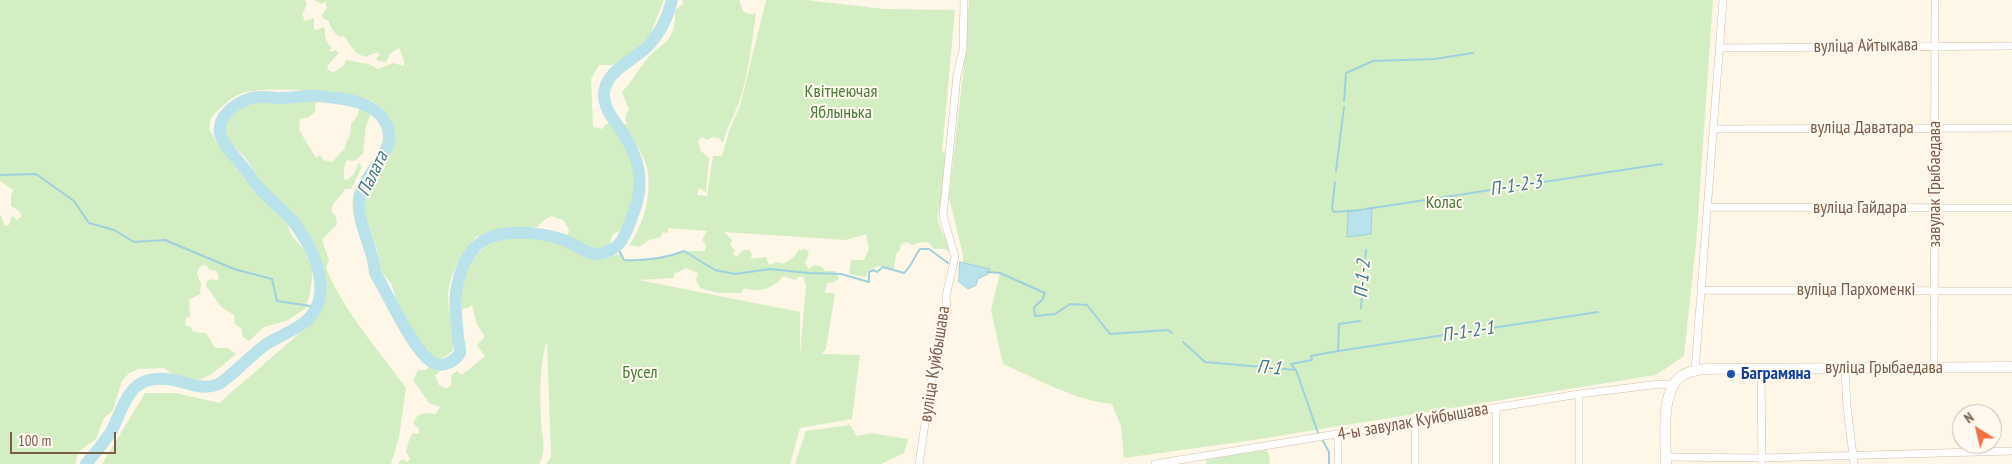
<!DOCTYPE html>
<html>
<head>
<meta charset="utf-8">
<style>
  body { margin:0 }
  #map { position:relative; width:2012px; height:464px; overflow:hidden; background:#fef6e7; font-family:"PT Sans Narrow",sans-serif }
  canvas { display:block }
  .north { position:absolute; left:1952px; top:404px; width:50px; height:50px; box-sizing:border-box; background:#fff9f0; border:1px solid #cabaad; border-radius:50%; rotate:324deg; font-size:14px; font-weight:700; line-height:20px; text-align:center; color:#7b5c48 }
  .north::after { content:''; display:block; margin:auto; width:18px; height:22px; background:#f26f42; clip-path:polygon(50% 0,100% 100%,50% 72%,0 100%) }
  .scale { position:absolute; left:10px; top:432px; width:106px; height:22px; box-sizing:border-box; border:2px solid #7b5c48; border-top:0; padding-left:6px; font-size:15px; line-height:18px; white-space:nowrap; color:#7b5c48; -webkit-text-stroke:4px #fff9f0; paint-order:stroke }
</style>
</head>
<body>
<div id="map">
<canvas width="2012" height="464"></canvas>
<div class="north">N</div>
<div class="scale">100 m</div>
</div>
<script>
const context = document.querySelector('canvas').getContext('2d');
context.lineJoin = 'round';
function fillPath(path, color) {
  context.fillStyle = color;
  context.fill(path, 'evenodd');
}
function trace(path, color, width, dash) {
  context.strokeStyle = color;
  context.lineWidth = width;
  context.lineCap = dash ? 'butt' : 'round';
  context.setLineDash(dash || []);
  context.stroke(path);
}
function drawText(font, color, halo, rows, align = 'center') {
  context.font = font + ' "PT Sans Narrow",sans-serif';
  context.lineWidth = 4;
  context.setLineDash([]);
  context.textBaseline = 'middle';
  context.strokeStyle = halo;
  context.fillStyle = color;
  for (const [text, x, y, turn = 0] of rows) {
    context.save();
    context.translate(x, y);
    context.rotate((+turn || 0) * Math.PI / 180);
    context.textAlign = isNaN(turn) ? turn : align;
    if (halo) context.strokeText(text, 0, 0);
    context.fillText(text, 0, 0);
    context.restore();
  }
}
const green = new Path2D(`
  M0 0H305L307 5 302 14 305 21 314 18V29L317 30 323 27 325 28C324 37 326 42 332 48L329 50 331 52 335 50 339 53 327 66 329 71 334 72 344 65 346 60 369 64 378 69 393 63 404 66V60L399 48 391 53 386 62 378 61 376 58 380 55 378 52 365 57 356 53 344 36 340 37C334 33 330 28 329 21L324 19 322 15 327 8 325 2 321 4 314 0H664L650 35 635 50 612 65H599L591 79 593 127 602 129 606 124H613L629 153 634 173 633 196 622 229 612 235 610 243 604 248H590L567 237 569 230 563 220 551 216 544 220 537 227 491 231 483 236H477C462 253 449 273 448 296 448 314 455 332 453 350L445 357 439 359 429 354 420 342 398 306 392 285 380 270C381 246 362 222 364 200 367 170 403 155 391 120 388 113 379 105 372 101 350 91 263 85 240 94 229 98 219 109 211 118L209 129 217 143 228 155 237 170 246 177 254 191 284 216 291 234 303 249 313 271 310 294 305 309 286 321 264 327 249 341 243 337 241 328 235 324 234 315 221 307 206 286 207 281 211 279 217 281 219 278 216 271 210 270 206 265 200 266 197 273 201 284 200 294 189 300 190 317 186 318 185 325 191 327 193 332 206 333 215 348H227L236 354 212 374 197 381 173 375 164 368 139 369 129 373 122 381 113 410 104 418 96 439 78 452 76 462 74 464H0V214L5 226 9 225 11 217H14L17 220 22 216 19 211 11 206V197L13 190 0 181Z
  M683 0H739L743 11 749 14 756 13C752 41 749 71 740 99 735 114 727 127 723 143L719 138 713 137 707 140 702 137 698 141 701 151 709 158 706 192 699 188 697 195 707 196 713 156H722L729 131 740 106 766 0H806L884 9 955 10 942 152 946 154 941 209H939C933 222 949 239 950 252L944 249H934L929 243 921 242 912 245 907 242 901 244 900 250 896 254 894 269 879 266 868 270 866 277 849 274 851 260H864L869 249 866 234 846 240 724 232 732 240 730 245 735 251 733 254 737 257 743 250H749L752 254 750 259 766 257 769 265 778 262 783 264 793 258 799 250 806 249 809 253 805 263 809 269 814 265 822 267 825 271H836L839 279 832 283H827L825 293H835L826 349 822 354 860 355 852 419 800 428 790 464H546L551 457 547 341C539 365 540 393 541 418 541 437 548 447 539 464H398L402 459 407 462 410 459 406 452 409 440 413 433 419 434V429L413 423 418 415 426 413 436 414 440 407 429 403 413 380 418 370H426L433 362H438L441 367V370L435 376 439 385 446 389 451 385 452 374 457 371 462 375 485 356 477 345 485 337 477 324 472 305 468 308 462 309C456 250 500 226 553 240 560 242 568 245 574 248 580 251 585 256 591 258 601 262 611 257 621 253L624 260 646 261 668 257 684 251H705L706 245 702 240 707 231 669 228 667 233 662 232 661 237 649 240 639 247 629 245C644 224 652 195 647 168 643 152 632 138 622 125L627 124 625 118 629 109 622 92C632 82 635 74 643 64 660 40 676 47 675 10L683 4ZM686 268 698 273 696 280 700 288 718 293H741L744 288C758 293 774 289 783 276L795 280 800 276 804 278 806 287 800 354V312L639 280 674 278V274Z
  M969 0H1713L1696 244 1684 356 1656 375 1247 441 1124 458 1121 426 1112 404C1076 401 1036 378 1003 364L991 310 1000 273 963 271V255L949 197 964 65Z
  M267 101 283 103 316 101 315 112 309 117 300 119 299 130 316 158 320 155 324 160 331 162C337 159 339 153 345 149 346 138 352 138 351 124L358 115 359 108 372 111 366 126 363 154 354 161 347 160 344 167V179L347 180 354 174 359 162 362 167 351 189H345C341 198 331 201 332 212L336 216 337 224 322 240 329 260 326 268C344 312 378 349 406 388L399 437 391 464H102L145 393H176L219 403 316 319C320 311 324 303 325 294 327 276 309 233 297 219 286 206 273 196 262 183 255 174 250 163 243 155 237 148 229 144 225 135 217 113 253 103 267 101Z
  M850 425 857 436 871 433 908 439 904 453 881 464H795L806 431Z
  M1266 450 1269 454 1270 464H1206L1207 459Z`);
const water = new Path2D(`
  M1372 208 1371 234 1347 237 1348 212Z
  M960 262 990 269 988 274 978 279 976 285 968 289 959 282Z`);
const stream = new Path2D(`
  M1344 101 1346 73 1373 61 1435 59 1473 53
  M1336 171 1344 107
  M0 175 36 174 74 201 89 223 114 230 134 242 165 240 234 269 272 279 277 301 317 307
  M1335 182 1332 209 1334 212 1361 210
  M1366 209 1662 164
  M617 246 624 260C646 261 664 259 684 251L715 270 735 274 770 269 808 273 841 274 869 282V272L873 270 877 272 883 267 904 273C911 267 914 257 920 249H929L948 263
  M987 272 1000 273 1045 293 1042 300 1034 307 1035 316 1055 314 1070 304 1087 305 1110 334 1168 330 1172 333
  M1361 308 1366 250
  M1183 342 1205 362 1296 370 1318 433
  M1338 351 1598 312
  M1295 369 1291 364 1312 360 1311 356 1338 351 1339 324 1360 321
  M1323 441 1329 452V464`);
const river = new Path2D(`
  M86 464C95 453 105 442 112 430 125 404 129 375 166 379 185 380 199 392 219 384 235 373 249 357 265 345 282 333 307 328 316 308 329 281 311 246 295 224 286 212 273 203 263 192 254 183 248 172 239 162 233 154 223 145 220 134 217 117 234 104 249 99 260 95 271 98 282 98 294 98 305 95 316 96 343 98 386 101 389 135 391 155 361 178 359 199 356 223 374 248 375 273 387 292 414 354 434 363 444 368 455 361 460 353 461 347 459 344 458 339 457 320 453 300 458 282 461 268 468 252 480 243 500 228 538 232 561 239 572 242 583 252 595 254 604 254 612 251 619 244 626 236 629 224 633 214 646 181 639 157 620 129 613 119 604 108 604 95 604 71 633 61 648 46 660 33 668 17 672 0`);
const street = new Path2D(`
  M1719 48 2012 46
  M1713 129 2012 128
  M1709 207 2012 208
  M1701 290 2012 291
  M1934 368 1935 0
  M1761 369 1762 464
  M1845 369 1847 407 1854 464
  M1695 371 1723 0
  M1579 394V464
  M1496 408V464
  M1415 422V464
  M1338 434V464
  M1666 457 1762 458 2012 451
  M919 464 931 383 947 310 946 296 955 257 943 216 957 75 963 50 964 0
  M1155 464 1579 394 1660 384 1672 385`);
const secondary = new Path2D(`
  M1666 464C1666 439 1659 386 1685 374 1699 367 1717 369 1731 369L2012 367`);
const markers = [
  [1731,374,5,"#1a4fb4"]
];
const streetNames = [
  ["вуліца Айтыкава",1866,46,-1],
  ["вуліца Даватара",1862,128],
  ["завулак Грыбаедава",1935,184,-90],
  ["вуліца Гайдара",1860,208],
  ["вуліца Пархоменкі",1856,290],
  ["вуліца Куйбышава",935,364,-81],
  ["вуліца Грыбаедава",1884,368],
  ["4-ы завулак Куйбышава",1413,422,-10]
];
const parkNames = [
  ["Квітнеючая",841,92],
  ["Яблынька",841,113],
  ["Колас",1444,203],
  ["Бусел",640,373]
];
const transitNames = [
  ["Баграмяна",1741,374]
];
const waterNames = [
  ["Палата",373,174,-64],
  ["П-1-2-3",1516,186,-9],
  ["П-1-2",1363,279,-85],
  ["П-1-2-1",1468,332,-9],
  ["П-1",1269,368,5]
];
fillPath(green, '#d4eec4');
fillPath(water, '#b9e2ea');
trace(water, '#9ed1dd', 1);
trace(stream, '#9ed1dd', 2);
trace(river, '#b9e2ea', 12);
trace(street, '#d2beab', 8);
trace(secondary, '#d8c0ab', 11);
trace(street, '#fff', 7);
trace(secondary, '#fff', 10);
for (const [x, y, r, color] of markers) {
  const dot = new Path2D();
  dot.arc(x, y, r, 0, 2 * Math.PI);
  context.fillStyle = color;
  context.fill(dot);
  trace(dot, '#fff9f0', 2);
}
drawText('18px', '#7b5c48', '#fff9f0', streetNames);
drawText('18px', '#4d7c3c', '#fff9f0', parkNames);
drawText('bold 18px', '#164399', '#fff9f0', transitNames, 'left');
drawText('italic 19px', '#3d7a89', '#fff9f0', waterNames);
</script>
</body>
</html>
